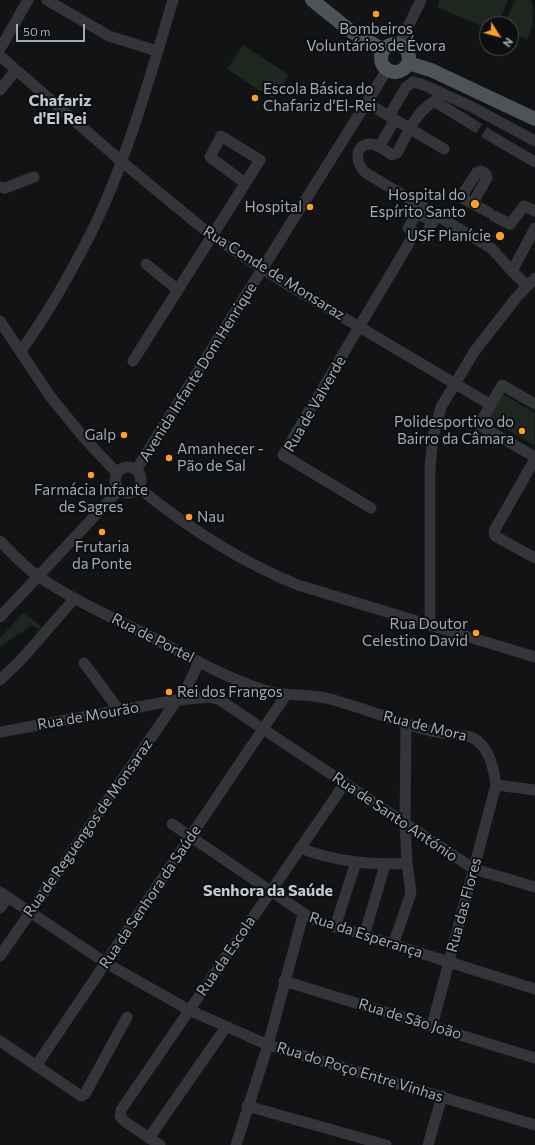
<!DOCTYPE html>
<html>
<head>
<meta charset="utf-8">
<style>
  body { margin:0 }
  #map { position:relative; width:535px; height:1145px; overflow:hidden; background:#121314; font-family:Commissioner,sans-serif }
  canvas { display:block }
  .north { position:absolute; left:479px; top:16px; width:40px; height:40px; box-sizing:border-box; background:#0d0e0f; border:1px solid #494c52; border-radius:50%; rotate:126deg; font-size:11px; font-weight:700; line-height:16px; text-align:center; color:#a3aab6 }
  .north::after { content:''; display:block; margin:auto; width:14px; height:18px; background:#fd9f22; clip-path:polygon(50% 0,100% 100%,50% 72%,0 100%) }
  .scale { position:absolute; left:16px; top:24px; width:69px; height:18px; box-sizing:border-box; border:2px solid #a3aab6; border-top:0; padding-left:5px; font-size:12px; line-height:14px; white-space:nowrap; color:#a3aab6; -webkit-text-stroke:3px #0d0e0f; paint-order:stroke }
</style>
</head>
<body>
<div id="map">
<canvas width="535" height="1145"></canvas>
<div class="north">N</div>
<div class="scale">50 m</div>
</div>
<script>
const context = document.querySelector('canvas').getContext('2d');
context.lineJoin = 'round';
function fillPath(path, color) {
  context.fillStyle = color;
  context.fill(path, 'evenodd');
}
function trace(path, color, width, dash) {
  context.strokeStyle = color;
  context.lineWidth = width;
  context.lineCap = dash ? 'butt' : 'round';
  context.setLineDash(dash || []);
  context.stroke(path);
}
function drawText(font, color, halo, rows, align = 'center') {
  context.font = font + ' Commissioner,sans-serif';
  context.lineWidth = 4;
  context.setLineDash([]);
  context.textBaseline = 'middle';
  context.strokeStyle = halo;
  context.fillStyle = color;
  for (const [text, x, y, turn = 0] of rows) {
    context.save();
    context.translate(x, y);
    context.rotate((+turn || 0) * Math.PI / 180);
    context.textAlign = isNaN(turn) ? turn : align;
    if (halo) context.strokeText(text, 0, 0);
    context.fillText(text, 0, 0);
    context.restore();
  }
}
const green = new Path2D(`
  M440 0H508L498 24H487V28L437 7Z
  M515 0H531C535 14 533 26 527 39L511 33V24H505Z
  M243 45 289 75 273 99 227 69Z
  M503 394 535 413 534 445 488 419Z
  M23 613 41 626 39 630 32 625 0 647V638Z`);
const minorTunnel = new Path2D(`
  M470 123 494 138`);
const minor = new Path2D(`
  M47 0 109 36 157 51
  M399 45 421 0
  M0 49 28 0
  M0 56 121 161 212 236 280 280 491 405
  M0 90 16 70
  M444 95C416 110 412 125 397 153L392 155C386 151 377 143 369 144 353 146 356 165 366 173L491 248 512 271
  M434 101 470 123
  M367 103 389 116 406 87 413 82 424 85 472 107 535 141
  M389 116 444 149
  M494 138 535 162
  M379 147 395 120
  M0 187 5 188 34 177
  M475 205V199L487 178 486 174 481 171 477 172 463 194 464 199 488 212
  M417 213 433 222 423 238 408 228Z
  M494 216 510 224 524 206 535 211
  M146 264 178 290
  M527 286 512 271 535 228
  M0 321 50 396 84 438 117 473
  M21 351C48 313 72 271 93 229 127 159 151 74 173 0
  M133 361 260 160 221 136 210 157 245 183
  M535 404 502 385 479 425 535 457
  M535 459 494 531 495 536 535 558
  M115 480a13 13 0 1 1 26 0a13 13 0 1 1-26 0Z
  M136 470 387 70
  M139 488C188 528 239 561 298 585L535 657
  M371 508 283 455 415 233
  M0 541C12 553 23 566 38 576 74 601 116 619 155 639 191 658 228 679 267 691 288 697 309 693 330 699 364 708 397 722 431 731 441 734 465 734 473 738 489 746 494 769 496 785L432 1026
  M0 617 119 490
  M430 625V468L433 437 441 407 474 352 516 298 535 278
  M84 663 119 710
  M0 680 20 661 75 598
  M181 700 199 662
  M0 732 177 700 210 697 220 700 263 729 286 695
  M496 785 535 790
  M172 824 312 919 535 989
  M300 848C333 861 372 866 407 863
  M0 892 106 963 189 1010 268 1045 535 1125
  M0 908 8 897
  M335 927 356 862
  M364 936 385 865
  M393 945 411 893 407 863 405 823 406 725
  M0 956 177 700
  M284 981 535 1058
  M0 1041 81 1096 85 1094 127 1017
  M36 1066 263 729 474 869 535 887
  M247 1106 386 1145
  M149 1138 226 1027
  M160 1145 124 1121 120 1116 121 1110 345 783
  M236 1145 268 1045 303 915
  M428 1145 442 1096`);
const major = new Path2D(`
  M312 0 352 32 384 50
  M381 58a14 14 0 1 1 28 0a14 14 0 1 1-28 0Z
  M408 63 431 70 535 119`);
const markers = [
  [376,14,4,"#fd9f22"],
  [255,98,4,"#fd9f22"],
  [475,204,5,"#fd9f22"],
  [310,207,4,"#fd9f22"],
  [500,236,5,"#fd9f22"],
  [522,431,4,"#fd9f22"],
  [124,435,4,"#fd9f22"],
  [169,458,4,"#fd9f22"],
  [91,475,4,"#fd9f22"],
  [189,517,4,"#fd9f22"],
  [102,532,4,"#fd9f22"],
  [476,633,4,"#fd9f22"],
  [169,692,4,"#fd9f22"]
];
const poiNames = [
  ["Bombeiros",376,29,"center"],
  ["Voluntários de Évora",376,46,"center"],
  ["Escola Básica do",263,89,"left"],
  ["Chafariz d’El-Rei",263,106,"left"],
  ["Hospital do",466,195],
  ["Espírito Santo",466,212],
  ["Hospital",302,207],
  ["USF Planície",491,236],
  ["Polidesportivo do",514,422],
  ["Bairro da Câmara",514,439],
  ["Galp",116,435],
  ["Amanhecer -",177,449,"left"],
  ["Pão de Sal",177,466,"left"],
  ["Farmácia Infante",91,490,"center"],
  ["de Sagres",91,507,"center"],
  ["Nau",197,517,"left"],
  ["Frutaria",102,547,"center"],
  ["da Ponte",102,564,"center"],
  ["Rua Doutor",468,624],
  ["Celestino David",468,641],
  ["Rei dos Frangos",177,692,"left"]
];
const streetNames = [
  ["Rua Conde de Monsaraz",274,273,32],
  ["Avenida Infante Dom Henrique",198,372,-58],
  ["Rua de Valverde",315,404,-60],
  ["Rua de Portel",153,638,27],
  ["Rua de Mourão",88,716,-10],
  ["Rua de Mora",425,726,14],
  ["Rua de Santo António",395,817,34],
  ["Rua de Reguengos de Monsaraz",88,828,-55],
  ["Rua da Senhora da Saúde",150,897,-56],
  ["Rua das Flores",464,905,-75],
  ["Rua da Esperança",366,935,18],
  ["Rua da Escola",226,956,-56],
  ["Rua de São João",410,1019,17],
  ["Rua do Poço Entre Vinhas",360,1072,17]
];
const neighbourhoodNames = [
  ["Chafariz",60,101],
  ["d'El Rei",60,119],
  ["Senhora da Saúde",268,891]
];
fillPath(green, '#1e271f');
trace(minorTunnel, '#2f3134', 11, [11, 5.5]);
trace(minor, '#333539', 11);
trace(major, '#4f5259', 14);
for (const [x, y, r, color] of markers) {
  const dot = new Path2D();
  dot.arc(x, y, r, 0, 2 * Math.PI);
  context.fillStyle = color;
  context.fill(dot);
  trace(dot, '#0d0e0f', 1.5);
}
drawText('15px', '#a3aab6', '#0d0e0f', poiNames, 'right');
drawText('15px', '#a3aab6', '#0d0e0f', streetNames);
drawText('bold 16px', '#c4c9d1', '#0d0e0f', neighbourhoodNames);
</script>
</body>
</html>
